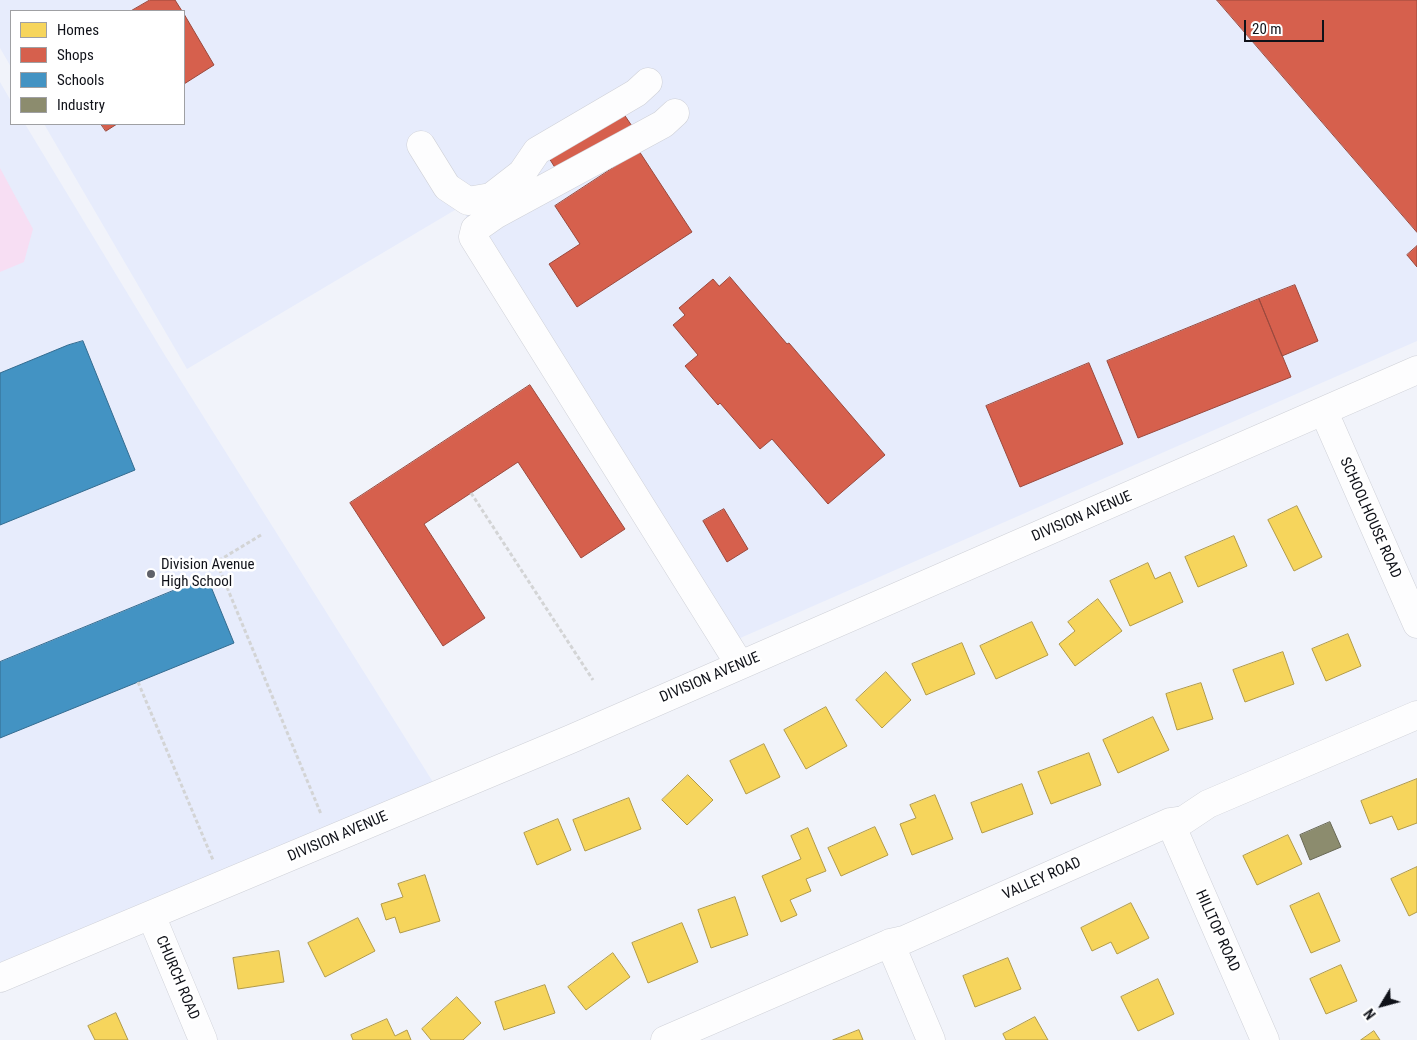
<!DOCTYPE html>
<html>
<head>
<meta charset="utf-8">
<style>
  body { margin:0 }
  #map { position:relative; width:1417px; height:1040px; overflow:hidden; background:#f1f3fa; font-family:"Roboto Condensed",sans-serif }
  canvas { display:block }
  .legend { position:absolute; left:10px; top:10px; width:175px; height:115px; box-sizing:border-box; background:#fff; border:1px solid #9fa0a3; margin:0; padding:6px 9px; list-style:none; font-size:15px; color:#101219 }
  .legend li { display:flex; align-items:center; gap:10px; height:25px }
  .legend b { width:25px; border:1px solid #9fa0a3 }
  .north { position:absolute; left:1357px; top:980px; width:50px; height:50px; -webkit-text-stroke:4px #fff; paint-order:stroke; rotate:233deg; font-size:14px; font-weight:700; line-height:20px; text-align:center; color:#101219 }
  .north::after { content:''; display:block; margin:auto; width:18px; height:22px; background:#101219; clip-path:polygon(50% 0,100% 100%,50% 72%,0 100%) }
  .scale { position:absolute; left:1244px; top:20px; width:80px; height:22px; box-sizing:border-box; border:2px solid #101219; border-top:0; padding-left:6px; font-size:15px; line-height:18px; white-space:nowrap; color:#101219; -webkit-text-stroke:4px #fff; paint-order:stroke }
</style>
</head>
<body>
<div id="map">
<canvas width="1417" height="1040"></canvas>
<ul class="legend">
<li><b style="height:14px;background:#f6d55c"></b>Homes</li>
<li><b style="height:14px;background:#d6604d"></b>Shops</li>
<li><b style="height:14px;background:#4393c3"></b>Schools</li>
<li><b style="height:14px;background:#8c8c6e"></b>Industry</li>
</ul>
<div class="north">N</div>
<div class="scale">20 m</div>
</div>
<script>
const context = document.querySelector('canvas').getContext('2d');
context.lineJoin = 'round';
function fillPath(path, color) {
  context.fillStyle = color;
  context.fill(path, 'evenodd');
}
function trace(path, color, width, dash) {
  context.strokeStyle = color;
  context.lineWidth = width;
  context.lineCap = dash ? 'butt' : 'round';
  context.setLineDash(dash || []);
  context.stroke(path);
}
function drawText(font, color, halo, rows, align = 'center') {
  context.font = font + ' "Roboto Condensed",sans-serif';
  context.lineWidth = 5;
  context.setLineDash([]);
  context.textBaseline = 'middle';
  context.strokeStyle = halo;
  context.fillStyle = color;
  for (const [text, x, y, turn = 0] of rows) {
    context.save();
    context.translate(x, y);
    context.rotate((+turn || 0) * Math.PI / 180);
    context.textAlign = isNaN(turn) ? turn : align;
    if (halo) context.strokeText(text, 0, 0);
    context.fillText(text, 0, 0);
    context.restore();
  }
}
const built = new Path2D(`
  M0 0H1417V341L738 639 460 207 187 369 44 124H184V11H11V67L0 48Z
  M0 82 11 101V124H25L166 357 438 790 0 971Z`);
const green = new Path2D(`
  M0 168 33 229 24 262 0 272Z`);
const homes = new Path2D(`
  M1297 506 1322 557 1294 571 1268 520Z
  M1234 536 1247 566 1198 587 1185 557Z
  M1148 563 1155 579 1170 572 1183 602 1130 626 1110 581Z
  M1098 599 1122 631 1075 666 1059 644 1075 631 1068 622Z
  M1032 622 1048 655 996 679 980 646Z
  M1348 634 1361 666 1326 681 1312 649Z
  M962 643 975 674 926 695 912 664Z
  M1283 652 1294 684 1245 702 1233 670Z
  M886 672 911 700 882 728 856 700Z
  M1201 683 1213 719 1177 730 1166 694Z
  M826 707 847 746 806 769 784 730Z
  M1153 717 1169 750 1118 773 1103 740Z
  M764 744 780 777 746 794 730 761Z
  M1089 753 1101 785 1051 804 1038 772Z
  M688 775 713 800 687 825 662 800Z
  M1417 779V823L1398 830 1392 816 1370 824 1361 801Z
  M1022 784 1033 814 982 833 971 803Z
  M935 795 953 839 912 855 900 824 916 818 910 805Z
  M629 798 641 829 585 851 573 820Z
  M558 819 571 850 537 865 524 833Z
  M875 827 888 855 841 876 828 848Z
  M808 828 826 871 806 879 811 891 790 900 797 915 781 922 762 876 801 859 791 836Z
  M1288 835 1302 864 1257 885 1243 856Z
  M1417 867V912L1409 916 1391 879Z
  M425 875 440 921 400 933 395 917 386 920 381 904 403 897 398 884Z
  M1319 893 1340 941 1311 953 1290 906Z
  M735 897 748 935 711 948 698 910Z
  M1131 903 1149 938 1117 954 1111 942 1092 951 1081 928Z
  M358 918 375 951 325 977 308 943Z
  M682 923 698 962 648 983 632 943Z
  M279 951 284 982 238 989 233 958Z
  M613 953 630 977 586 1010 568 987Z
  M1008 958 1021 989 975 1007 963 976Z
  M1341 965 1357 1001 1326 1014 1310 979Z
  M1158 979 1174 1014 1138 1031 1121 997Z
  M545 985 555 1013 504 1030 495 1002Z
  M457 997 481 1023 463 1040H431L422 1029Z
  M116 1013 128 1040H95L88 1026Z
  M1035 1017 1048 1040H1006L1003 1034Z
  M387 1019 395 1036 407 1030 411 1040H353L351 1035Z
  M859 1030 863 1040H833Z
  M1374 1031 1380 1040H1361Z`);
const shops = new Path2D(`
  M150 0H175L182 11H131Z
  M1217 0H1417V232Z
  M184 14 214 65 184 84Z
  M621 110 634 129 559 174 549 158Z
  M101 124H117L106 131Z
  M639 151 692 232 577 307 549 264 580 244 555 206Z
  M1417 246V267L1407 255Z
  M730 277 787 344 789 343 885 455 828 504 772 439 760 449 720 403 718 405 685 366 698 355 673 325 685 315 679 308 713 279 719 286Z
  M1295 285 1318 341 1282 356 1259 299Z
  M1259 299 1291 377 1138 438 1107 361Z
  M1089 363 1123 444 1020 487 986 406Z
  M530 385 625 529 581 558 518 462 424 524 485 618 443 646 350 503Z
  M724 509 748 549 727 562 703 521Z`);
const schools = new Path2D(`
  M83 341 135 470 0 525V373L68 345Z
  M207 577 234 643 0 738V662Z`);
const industry = new Path2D(`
  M1330 822 1341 847 1310 860 1300 835Z`);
const path = new Path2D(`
  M471 493 593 680
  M261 535 218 561 219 568 321 814
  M138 682 213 860`);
const minor = new Path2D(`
  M675 113 663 124 495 215 475 229 473 237 740 665
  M421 145 447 187 468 201 491 197 522 173 537 151 636 93 648 82
  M1324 412 1417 624
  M1170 822 1265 1040
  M151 915 203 1040
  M890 943 931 1040
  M0 978 571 739 1417 370
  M665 1040 890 943 904 940 1170 822 1184 820 1208 804 1417 715`);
const markers = [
  [151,574,5,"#5f6168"]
];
const streetNames = [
  ["DIVISION AVENUE",1082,517,-23],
  ["SCHOOLHOUSE ROAD",1370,518,66],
  ["DIVISION AVENUE",710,678,-23],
  ["DIVISION AVENUE",338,837,-23],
  ["VALLEY ROAD",1042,879,-24],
  ["HILLTOP ROAD",1217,931,66],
  ["CHURCH ROAD",177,978,67]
];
const poiNames = [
  ["Division Avenue",161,565],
  ["High School",161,582]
];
fillPath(built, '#e7ecfc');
fillPath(green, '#f7def3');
fillPath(homes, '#f6d55c');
trace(homes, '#b19a48', 1);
fillPath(shops, '#d6604d');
trace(shops, '#9b493d', 1);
fillPath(schools, '#4393c3');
trace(schools, '#346c90', 1);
fillPath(industry, '#8c8c6e');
trace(industry, '#676754', 1);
trace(minor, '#cfd1d8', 29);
trace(path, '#d3d4d5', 3, [4, 2.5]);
trace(minor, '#fdfdfe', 28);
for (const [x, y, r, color] of markers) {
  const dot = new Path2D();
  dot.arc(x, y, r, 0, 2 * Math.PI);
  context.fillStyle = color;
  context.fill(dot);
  trace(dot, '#fff', 2);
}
drawText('15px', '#101219', '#fff', streetNames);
drawText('15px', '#101219', '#fff', poiNames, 'left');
</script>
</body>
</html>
